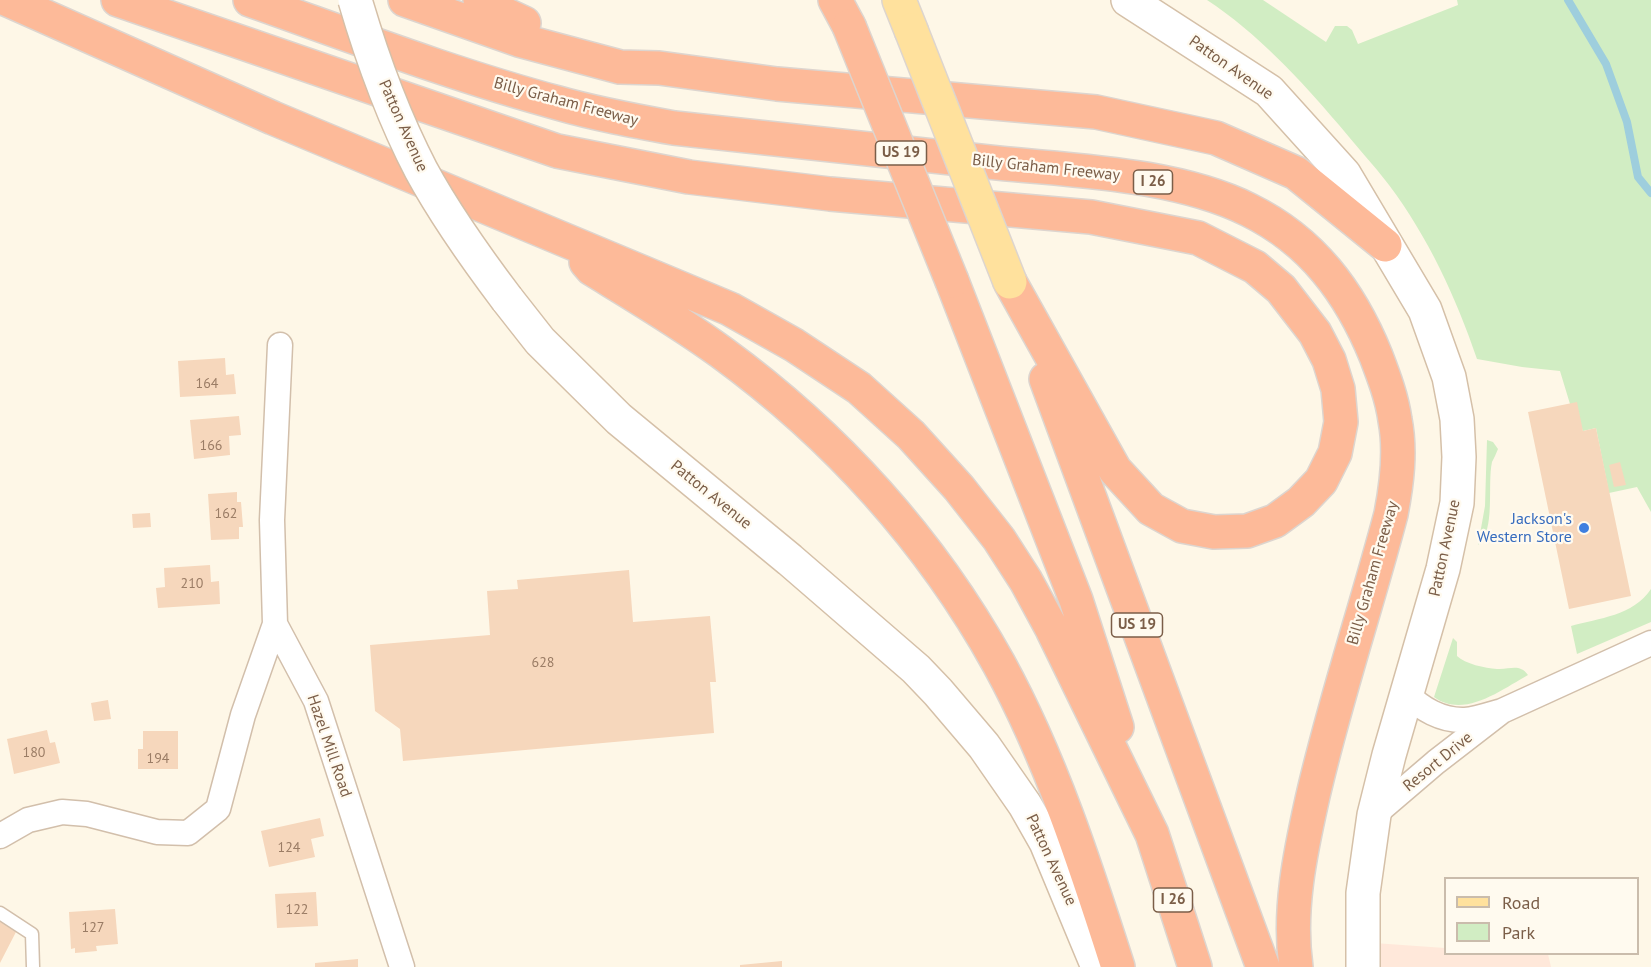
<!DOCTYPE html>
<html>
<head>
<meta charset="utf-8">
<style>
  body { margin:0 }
  #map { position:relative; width:1651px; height:967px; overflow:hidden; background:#fef7e7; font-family:"PT Sans",sans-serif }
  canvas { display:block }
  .legend { position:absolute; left:1444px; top:877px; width:195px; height:78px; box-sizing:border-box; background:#fffaef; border:2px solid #cabcac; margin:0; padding:8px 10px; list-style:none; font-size:18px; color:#7b5e48 }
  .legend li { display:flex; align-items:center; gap:12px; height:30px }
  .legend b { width:30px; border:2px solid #cabcac }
</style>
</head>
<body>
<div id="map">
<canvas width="1651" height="967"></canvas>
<ul class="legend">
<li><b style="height:8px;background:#ffe19d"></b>Road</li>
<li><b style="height:16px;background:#d1edc3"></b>Park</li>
</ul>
</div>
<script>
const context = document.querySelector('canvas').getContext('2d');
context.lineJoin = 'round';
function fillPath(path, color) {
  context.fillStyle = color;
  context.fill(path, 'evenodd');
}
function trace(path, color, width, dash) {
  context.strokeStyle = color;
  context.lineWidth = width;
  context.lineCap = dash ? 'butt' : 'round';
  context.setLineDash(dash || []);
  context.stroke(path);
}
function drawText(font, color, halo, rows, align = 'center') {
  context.font = font + ' "PT Sans",sans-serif';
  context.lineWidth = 4.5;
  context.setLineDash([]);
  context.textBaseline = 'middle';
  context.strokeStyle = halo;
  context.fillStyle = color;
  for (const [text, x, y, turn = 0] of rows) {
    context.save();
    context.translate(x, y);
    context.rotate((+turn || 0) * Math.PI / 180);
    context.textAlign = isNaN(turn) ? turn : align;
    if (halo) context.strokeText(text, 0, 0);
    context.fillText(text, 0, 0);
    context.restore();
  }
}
const commercial = new Path2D(`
  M1374 943 1445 948 1446 954H1548L1551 967H1376Z`);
const green = new Path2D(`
  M1207 0H1263L1326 42 1335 26H1347L1352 30 1358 44 1458 5 1457 0H1651V512L1637 487 1609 493 1596 428 1583 431 1570 404 1560 371 1522 367 1477 359C1456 297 1428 237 1389 185 1373 164 1355 145 1339 125 1300 79 1257 33 1207 0Z
  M1487 440 1493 442 1498 449C1496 454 1494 458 1492 462 1487 484 1496 531 1478 545L1485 506Z
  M1651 589V622L1577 654 1571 626C1599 618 1633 616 1651 589Z
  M1453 638 1457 642V656C1465 664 1485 668 1497 669 1510 670 1519 663 1528 675 1501 690 1464 719 1434 697Z`);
const stream = new Path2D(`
  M1568 0 1606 64 1627 122 1638 177 1651 193`);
const building = new Path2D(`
  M225 358 226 375 234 374 236 394 180 397 178 361Z
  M1577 402 1583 431 1596 428 1631 596 1569 609 1528 412Z
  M239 416 241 435 229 436 230 455 194 459 190 420Z
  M1620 462 1626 485 1614 487 1609 465Z
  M237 492V502H241L243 527H239V539L211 540 208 494Z
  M150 513 151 527 133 528 132 514Z
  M210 565 211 582 219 581 220 604 158 608 156 588 165 587 164 568Z
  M629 570 633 622 710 616 716 682H710L714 733 403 761 400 729 375 711 370 645 490 635 487 591 518 589 517 580Z
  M108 700 111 719 94 721 91 703Z
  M47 730 50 743 55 742 60 763 14 774 7 739Z
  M143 731H178V769H138V749H143Z
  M320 818 324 836 311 839 315 857 269 867 261 831Z
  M316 892 318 926 277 928 275 894Z
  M115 909 118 944 96 946 97 951 75 953V948L71 949 69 912Z
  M0 921 17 930 0 963Z
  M358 959V967H315V963Z
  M782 961V967H740V965Z`);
const lane = new Path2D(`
  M0 913 32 934 33 967`);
const street = new Path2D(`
  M280 345 272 520 275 624 316 701 402 967
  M1502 711 1651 643
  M1374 815 1436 762 1502 711C1491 714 1477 719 1465 720 1442 721 1421 709 1406 693
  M0 836 28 820 62 812 87 814 157 832 188 833 218 809 243 715 275 624`);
const secondary = new Path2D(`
  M1128 0 1269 91 1344 174 1425 310 1449 377 1457 419 1459 457 1457 503 1443 569 1389 755 1374 815 1363 893V967
  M507 299 540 341 619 419 790 560 916 669 938 692 984 746 1025 805 1046 842 1098 967`);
const primary = new Path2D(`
  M899 0 911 30`);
const highway = new Path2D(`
  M8 0 273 118 730 309 794 345 859 388 911 435 959 488 999 539 1026 581 1052 629 1152 834 1195 967
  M118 0 557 151 689 177 830 194 1091 217 1198 238 1255 267 1281 289 1315 333 1329 360 1338 389 1341 422 1335 453 1321 481 1301 502 1275 521 1247 531 1214 532 1182 526 1151 509 1115 470 1010 282
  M250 0C352 36 454 75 558 103 596 114 635 121 674 128 782 140 890 152 998 163 1077 171 1177 174 1249 210 1312 241 1350 292 1376 356 1384 377 1392 398 1395 420 1401 451 1397 483 1391 514 1366 609 1334 703 1312 800 1300 854 1288 911 1296 967
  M405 0 519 40 620 67 659 68 777 84 1096 112 1216 138 1296 173 1385 245
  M480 0 489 7 524 23
  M835 0 849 26
  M586 262 592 269C636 296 680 322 721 352 835 435 931 541 999 664 1051 759 1085 864 1118 967
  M952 281 1076 600 1117 727
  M1046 379 1263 967`);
const secondaryBridge = new Path2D(`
  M355 0C372 58 393 116 421 170 446 216 476 258 507 299`);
const primaryBridge = new Path2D(`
  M911 30 1010 282`);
const highwayBridge = new Path2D(`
  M849 26 952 281`);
const markers = [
  [1584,528,6,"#3f7fe0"]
];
const numberNames = [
  ["164",207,384],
  ["166",211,446],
  ["162",226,514],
  ["210",192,584],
  ["628",543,663],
  ["180",34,753],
  ["194",158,759],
  ["124",289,848],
  ["122",297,910],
  ["127",93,928]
];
const shields = [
  [901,153,51],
  [1153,182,39],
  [1137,625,51],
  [1173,900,39]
];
const shieldNames = [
  ["US 19",901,153],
  ["I 26",1153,182],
  ["US 19",1137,625],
  ["I 26",1173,900]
];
const streetNames = [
  ["Patton Avenue",1231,68,35],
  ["Billy Graham Freeway",566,102,15],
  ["Patton Avenue",403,126,66],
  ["Billy Graham Freeway",1046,168,6],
  ["Patton Avenue",711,495,39],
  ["Patton Avenue",1445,548,-78],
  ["Billy Graham Freeway",1373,573,-74],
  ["Hazel Mill Road",329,746,71],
  ["Resort Drive",1438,762,-39],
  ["Patton Avenue",1051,860,65]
];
const shopNames = [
  ["Jackson's",1572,519],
  ["Western Store",1572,537]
];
fillPath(commercial, '#ffe8da');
fillPath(green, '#d1edc3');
trace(stream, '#9ecedd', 8);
fillPath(building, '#f6d7bc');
trace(lane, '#d2bfab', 15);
trace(street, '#d2bfab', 27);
trace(secondary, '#d5c0a8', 36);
trace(primary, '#ddd5cf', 36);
trace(highway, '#ddd5cf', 36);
trace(lane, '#fff', 12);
trace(street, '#fff', 24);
trace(secondary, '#fff', 33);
trace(primary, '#ffe19d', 33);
trace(highway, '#fdba99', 33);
trace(secondaryBridge, '#d5c0a8', 36, []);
trace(primaryBridge, '#ddd5cf', 36, []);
trace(highwayBridge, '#ddd5cf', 36, []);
trace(secondaryBridge, '#fff', 33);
trace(primaryBridge, '#ffe19d', 33);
trace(highwayBridge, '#fdba99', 33);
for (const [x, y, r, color] of markers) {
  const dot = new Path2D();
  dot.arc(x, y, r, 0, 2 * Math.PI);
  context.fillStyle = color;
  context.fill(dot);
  trace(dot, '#fffaef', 2);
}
drawText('14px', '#9a7c65', null, numberNames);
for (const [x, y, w] of shields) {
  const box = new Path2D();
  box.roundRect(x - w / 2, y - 12, w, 24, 4.5);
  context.fillStyle = '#fffaef';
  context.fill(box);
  trace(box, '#7b5e48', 1.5);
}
drawText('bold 15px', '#7b5e48', null, shieldNames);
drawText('16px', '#7b5e48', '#fffaef', streetNames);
drawText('16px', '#366cbe', '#fffaef', shopNames, 'right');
</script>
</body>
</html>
